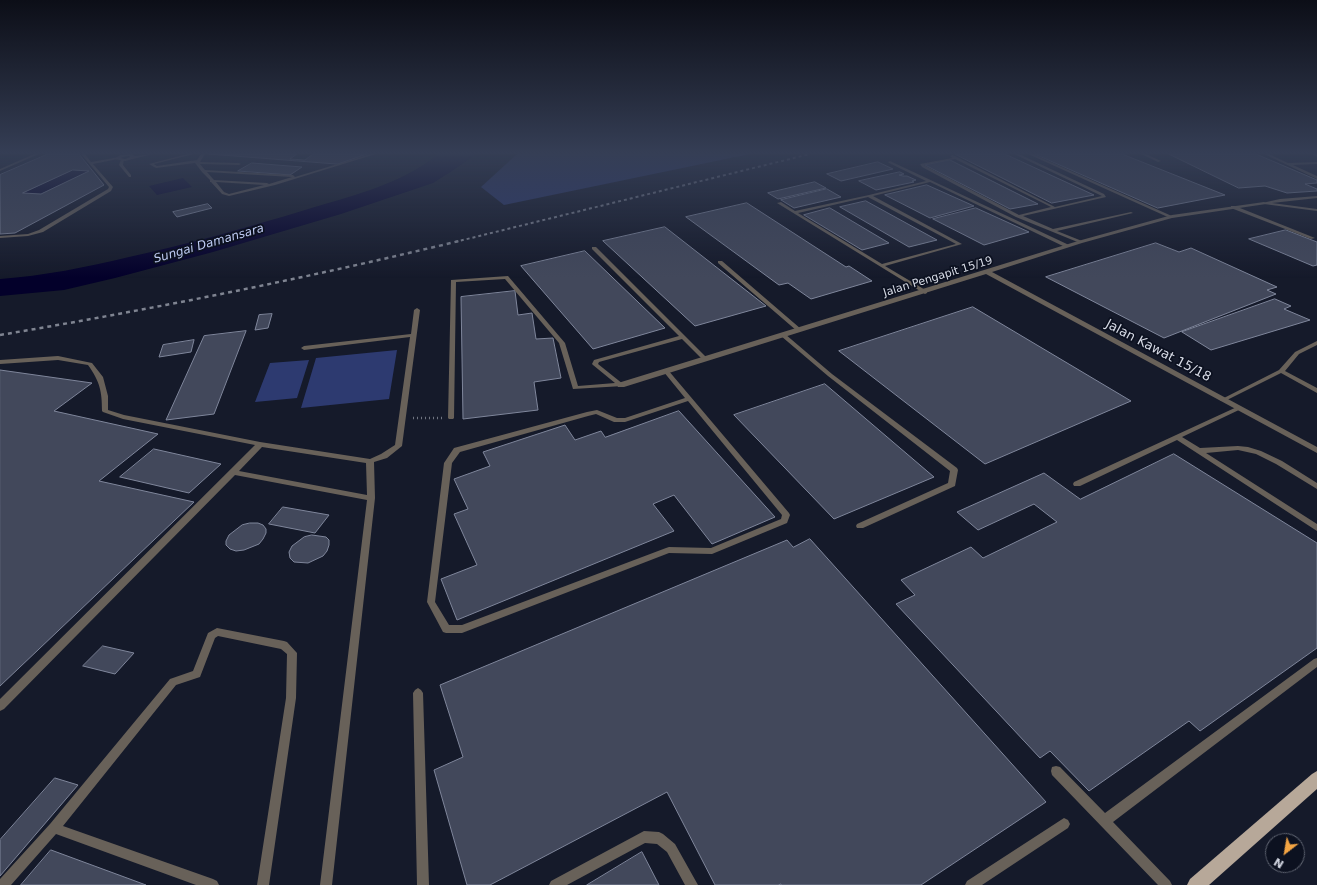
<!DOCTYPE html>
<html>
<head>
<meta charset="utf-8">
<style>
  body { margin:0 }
  #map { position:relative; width:1317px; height:885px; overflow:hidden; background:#151a2a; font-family:"DejaVu Sans",sans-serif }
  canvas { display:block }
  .north { position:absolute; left:1265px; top:833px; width:40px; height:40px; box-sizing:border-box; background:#0c1120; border:1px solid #5d626f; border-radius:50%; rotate:211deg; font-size:11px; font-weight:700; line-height:16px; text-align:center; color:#d7dbe6 }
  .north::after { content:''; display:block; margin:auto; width:14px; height:18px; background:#f3a443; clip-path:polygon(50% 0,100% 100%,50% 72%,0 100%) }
</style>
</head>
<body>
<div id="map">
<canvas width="1317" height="885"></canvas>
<div class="north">N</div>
</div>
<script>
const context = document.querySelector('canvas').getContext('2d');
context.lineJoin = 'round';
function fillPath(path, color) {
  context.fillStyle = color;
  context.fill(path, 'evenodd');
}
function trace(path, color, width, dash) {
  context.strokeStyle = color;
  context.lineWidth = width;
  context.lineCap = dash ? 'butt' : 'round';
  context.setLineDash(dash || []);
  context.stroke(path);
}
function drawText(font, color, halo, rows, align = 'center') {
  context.font = font + ' "DejaVu Sans",sans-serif';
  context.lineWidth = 3.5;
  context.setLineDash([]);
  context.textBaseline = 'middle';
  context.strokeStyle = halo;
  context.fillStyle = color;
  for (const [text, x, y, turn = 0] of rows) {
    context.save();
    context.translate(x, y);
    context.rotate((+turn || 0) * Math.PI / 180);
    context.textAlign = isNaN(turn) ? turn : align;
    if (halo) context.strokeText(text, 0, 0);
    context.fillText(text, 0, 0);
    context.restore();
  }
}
const green = new Path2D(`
  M517 154H750L504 205 481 187Z
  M397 350 389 399 301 408 316 358Z
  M309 360 297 398 255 402 270 363Z`);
const water = new Path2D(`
  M438 154H476L452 171 433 183 341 214 213 252 115 278 64 290 0 296V279C43 276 87 267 129 257 188 244 246 228 305 210 348 197 403 184 438 154Z
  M73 170 89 171 41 194 23 193Z
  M183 178 192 187 157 195 149 186Z`);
const building = new Path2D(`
  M48 154H79L104 185 15 233 0 234V175ZM73 170 89 171 41 194 23 193Z
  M209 154H297L290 159 305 160 313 154H367L338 164Z
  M955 154H1005L1094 195 1052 203Z
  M1035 154H1122L1225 195 1158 208Z
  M1169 154H1256L1317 180V183L1305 184 1317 189V191L1287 193 1265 186 1239 188Z
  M950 160 1038 204 1010 209 925 165Z
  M878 162 893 169 841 181 827 174Z
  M252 163 302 167 290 175 238 171Z
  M900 172 904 174 899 175 903 176H907L916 180 912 181 914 182 876 190 859 181Z
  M815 182 826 188 778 199 768 193Z
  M927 185 974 206 930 218 885 195Z
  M827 189 841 197 794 208 781 200Z
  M866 201 937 240 909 247 840 207Z
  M747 203 846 267 849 266 872 281 811 299 788 283 779 285 686 217Z
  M208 204 212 208 177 217 173 212Z
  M830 208 889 243 862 250 804 215Z
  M976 208 1029 232 984 245 933 219Z
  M665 227 766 306 695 326 603 241Z
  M1286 230 1317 242V265L1313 266 1249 239Z
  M1156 243 1179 252 1191 248 1277 287 1267 290 1276 294 1164 338 1046 277Z
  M585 251 665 328 593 349 521 266Z
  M515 291 518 315 532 313 536 339 553 338 561 378 534 382 538 410 463 419 461 297Z
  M1275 299 1291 306 1284 309 1310 320 1211 350 1182 332Z
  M973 307 1131 401 985 464 839 351Z
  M272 314 268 328 255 330 259 315Z
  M246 331 214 414 166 420 204 336Z
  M194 340 191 352 159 357 163 345Z
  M0 370 92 383 54 411 158 434 99 481 194 502 0 686Z
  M825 384 934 477 834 519 734 415Z
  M679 411 775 517 712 544 674 495 653 504 674 531 457 620 441 579 477 565 454 514 468 509 454 479 490 466 483 452 565 425 575 440 601 431 605 437Z
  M154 449 221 464 189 493 120 477Z
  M1174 454 1317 543V648L1200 731 1189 721 1089 791 1050 751 1040 758 896 604 915 595 901 580 971 547 983 558 1057 522 1034 504 978 530 957 512 1044 473 1080 499Z
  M283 507 329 515 315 533 269 524Z
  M250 523H258L263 525 266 529V533L263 539 259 544 244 550 236 551 230 549 226 545V541L229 535 242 525Z
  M312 535 326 537 329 540V545L327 551 323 556 308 563 294 562 290 558 289 552 292 546 304 537Z
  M810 539 1046 802 921 885H781V884L778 885H715L667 792 490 885H467L434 770 463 757 440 685 787 540 793 547Z
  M103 646 134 653 115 674 83 666Z
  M55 778 78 785 0 876V840Z
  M51 850 146 885H21Z
  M642 852 659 885H587Z`);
const path = new Path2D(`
  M413 418H442`);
const service = new Path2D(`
  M34 154H39L0 171V169Z
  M81 154H85L91 162 119 157V159H118L93 164 113 187 111 191 43 232 28 236 0 238V236L28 234 39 230 108 189 109 187Z
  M187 154H194L154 164 157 166 197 160 201 154H205L200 162 239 163 241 164 239 165 200 164 205 170 293 175 295 177 370 154H376L275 185 229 196 222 194 211 182H210V180L202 172 195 163 156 168 149 164ZM207 172 292 177 269 184 267 183 214 180ZM216 182 264 185 229 194 224 192Z
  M1014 154H1019L1104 194 1106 197 1023 216 1053 229 1131 212 1133 213 1057 231 1082 241V243H1080L1016 217 922 167 920 164 952 158 950 156 953 155 1055 207 1102 196ZM955 159 1051 207 1019 215 924 165Z
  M1028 154H1033L1174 217 1170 218Z
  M1141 154H1146L1161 161 1158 162Z
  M1264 154H1269L1288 163 1317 162V164L1293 165 1317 176V179Z
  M1312 154H1317V157Z
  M121 159 124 160 123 165 131 175V177H129L119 165Z
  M890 161 1069 245V246L1065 247 930 182 873 196 962 244 885 266 927 291V293L925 294 777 203 781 202 795 211 869 195 926 181 889 163 888 162ZM868 197 956 244 882 264 798 213Z
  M1317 196V198L1272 203 1317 209V211L1264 204 1262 203 1280 199Z
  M1231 206H1235L1315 238 1311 239 1231 208Z
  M592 247H596L708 359 707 360H703L682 339 599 362 598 364 623 384 624 385 623 386 573 389 559 343 505 279 456 282 454 418 453 419H449L448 418 451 280 508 276 565 343 578 386 615 383 593 365 592 364 594 360 679 336 592 249Z
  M718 261H722L801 329V331H797L718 263Z
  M417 308 420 310 402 446 387 458 374 462 375 498 332 885H320L367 500 235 475 4 709 0 711V699L255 445 123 419 103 412 102 411C102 391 100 382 88 365L58 360 0 364V360L58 356 92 363 103 377 108 396V410L124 415 260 442 370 459 381 454 395 445 410 337 304 350 301 348 304 346 411 334 414 310ZM262 447 366 463 367 495 239 471Z
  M783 333 785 334 832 374 957 468 958 470 955 486 863 528H857L856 526 857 524 948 483 950 471 828 376 781 336 780 335Z
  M1317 341V345L1299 354 1285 371 1317 388V393L1281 373 1225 401H1221L1220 400 1279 370 1295 352Z
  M666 369 668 370 789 513 790 515 787 523 712 554 669 553 462 633H446L443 632 427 602 444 463 454 448 587 412 597 410 617 418H625L685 398 663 371ZM688 401 782 515 781 519 711 548 669 547 666 548 462 625H449L435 602 452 463 460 452 588 416 596 414 614 422H625Z
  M1239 406 1242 408 1241 409 1182 437 1200 448 1238 446 1248 447 1261 451 1282 461 1317 483V489L1276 464 1256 454 1238 450 1206 453 1317 524V531L1177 440 1080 486H1074L1073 484 1074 482Z
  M217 628 284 641 287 642 297 653 296 698 269 885H257L286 698 287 654 281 649 218 636 215 638 200 677 176 685 63 826 213 879 217 881 219 885H196L56 834 11 885H0V879L50 824 170 679 193 671 208 633Z
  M1317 658V667L1113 822 1170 881 1172 885H1158L1052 775 1051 771 1052 767 1056 766 1060 767 1105 813 1314 659Z
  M418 688 421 690 423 693 429 885H417L413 693 415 690Z
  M1064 818 1068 820 1070 824 1068 828 982 885H965L967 881Z
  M644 831 659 832 663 834 675 844 698 885H685L667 852 657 844 645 843 567 885H549L551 881Z`);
const minor = new Path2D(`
  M132 154 135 156 153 154 125 161 114 159 120 155ZM123 157 129 156 130 157 125 159 121 158Z
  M1264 202 1266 203V204L1172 218 1082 243 992 272 1317 447V453L986 274 624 387H618L617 385 618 383 1078 241 1172 215Z`);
const primary = new Path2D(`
  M1317 771V789L1209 885H1187L1190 879 1312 774Z`);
const railFar1 = new Path2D(`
  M455 242 810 154`);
const rail = new Path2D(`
  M0 335C154 309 307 278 459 241`);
const farStreetnames = [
  ["Jalan Pengapit 15/19",938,277,-17]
];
const farWaternames = [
  ["Sungai Damansara",209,244,-16]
];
const streetNames = [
  ["Jalan Kawat 15/18",1158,351,28]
];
fillPath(green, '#2d3a70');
fillPath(water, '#03002a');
fillPath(building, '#42485b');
trace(building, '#7f869b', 1);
trace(path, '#6f7481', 2.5, [1, 3]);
fillPath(service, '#686159');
fillPath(minor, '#686159');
fillPath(primary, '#b7a899');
trace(railFar1, '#7f8491', 2, [3, 3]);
trace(rail, '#7f8491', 2.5, [4, 4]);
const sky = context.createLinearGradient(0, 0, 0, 278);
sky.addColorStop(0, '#0c0e17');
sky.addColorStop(0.55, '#353e55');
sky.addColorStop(1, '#353e5500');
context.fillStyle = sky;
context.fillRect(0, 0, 1317, 278);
drawText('11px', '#d7dbe6', '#0c1120', farStreetnames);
drawText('italic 12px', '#becbf2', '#0c1120', farWaternames);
drawText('13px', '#d7dbe6', '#0c1120', streetNames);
</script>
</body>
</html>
